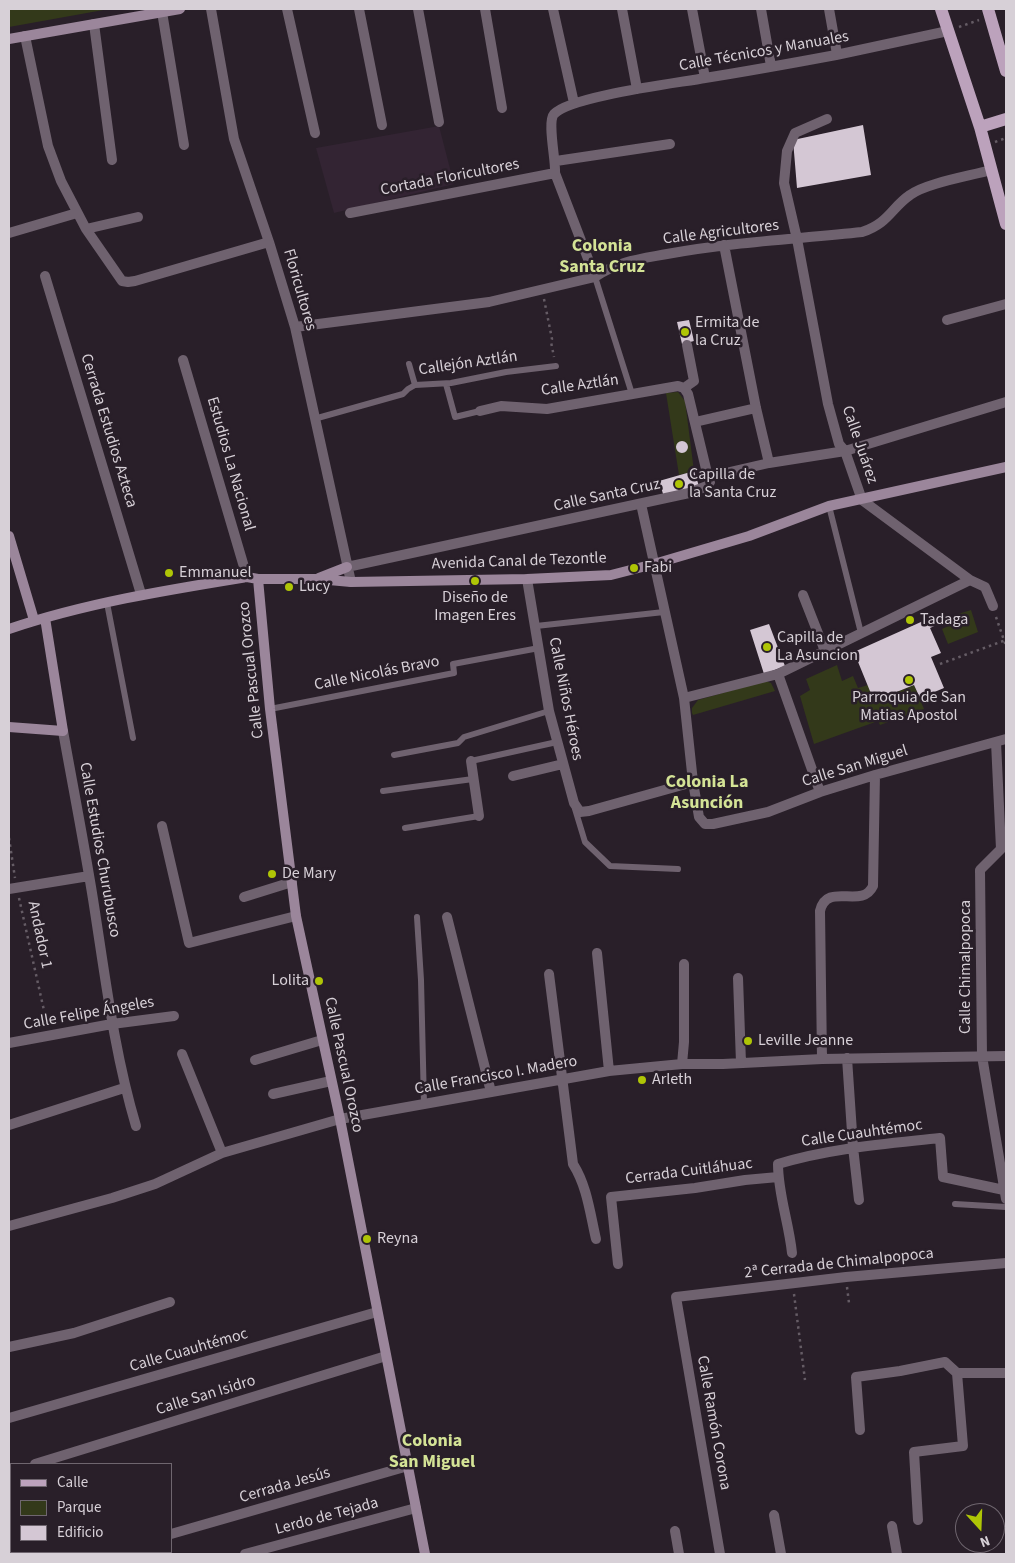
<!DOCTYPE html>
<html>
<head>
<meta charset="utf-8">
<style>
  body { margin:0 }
  #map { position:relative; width:1015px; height:1563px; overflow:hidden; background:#291f29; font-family:"Source Sans 3",sans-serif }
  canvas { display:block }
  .frame { position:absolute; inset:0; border:10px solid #d7d0d7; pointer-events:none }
  .legend { position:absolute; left:10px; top:1463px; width:162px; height:90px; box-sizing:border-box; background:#291f29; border:1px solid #6f666f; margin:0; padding:6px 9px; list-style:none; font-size:15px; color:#d7d0d7 }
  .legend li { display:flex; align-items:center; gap:10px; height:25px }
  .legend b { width:25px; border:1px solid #6f666f }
  .north { position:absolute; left:955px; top:1503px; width:50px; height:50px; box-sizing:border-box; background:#291f29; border:1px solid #6f666f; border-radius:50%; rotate:160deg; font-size:14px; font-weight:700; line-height:20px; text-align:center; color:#d7d0d7 }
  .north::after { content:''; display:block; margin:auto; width:18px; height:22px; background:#afc506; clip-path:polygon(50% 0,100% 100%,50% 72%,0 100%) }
</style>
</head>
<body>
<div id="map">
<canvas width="1015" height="1563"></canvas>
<div class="frame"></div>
<ul class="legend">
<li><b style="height:6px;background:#bca2bc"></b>Calle</li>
<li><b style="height:14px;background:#33391a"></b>Parque</li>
<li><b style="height:14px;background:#d4c7d4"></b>Edificio</li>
</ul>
<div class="north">N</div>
</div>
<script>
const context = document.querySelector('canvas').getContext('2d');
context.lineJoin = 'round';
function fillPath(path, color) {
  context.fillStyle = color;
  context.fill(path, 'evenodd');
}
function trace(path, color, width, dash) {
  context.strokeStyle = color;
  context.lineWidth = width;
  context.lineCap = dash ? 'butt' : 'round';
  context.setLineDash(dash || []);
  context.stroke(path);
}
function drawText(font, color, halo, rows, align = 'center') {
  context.font = font + ' "Source Sans 3",sans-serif';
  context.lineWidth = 5;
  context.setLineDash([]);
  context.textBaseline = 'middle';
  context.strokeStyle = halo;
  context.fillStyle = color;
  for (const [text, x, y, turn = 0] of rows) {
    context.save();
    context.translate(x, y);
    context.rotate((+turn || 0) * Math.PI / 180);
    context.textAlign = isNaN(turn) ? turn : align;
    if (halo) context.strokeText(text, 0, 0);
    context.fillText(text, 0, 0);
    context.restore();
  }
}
const built = new Path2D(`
  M439 126 454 184 334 213 316 148Z`);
const green = new Path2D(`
  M9 9H109L9 27Z
  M678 392 685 401 694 471 679 475 666 393Z
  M971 610 978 632 948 644 942 629 959 621 958 614Z
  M837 665 842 681 853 676 858 688 868 685 875 701 914 685 924 709 880 725 878 721 814 744 800 696 810 690 806 679Z
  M765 681 771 683 775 691 693 715 692 713V708L698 700Z`);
const building = new Path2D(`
  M863 125 871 175 797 188 793 140Z
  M689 320 694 341 682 344 677 322Z
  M676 447a6 6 0 1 1 12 0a6 6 0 1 1-12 0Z
  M694 471 699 486 664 497 659 481Z
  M941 613 943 622 930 628 941 653 931 657 944 688 920 698 914 685 874 701 854 652Z
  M769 624 785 666 764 674 750 630Z`);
const path = new Path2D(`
  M959 27 979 20
  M995 142 1006 138
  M544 299 552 339 551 342 554 357
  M996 617 1006 646
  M940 664 1006 640
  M9 838 15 878
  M19 898 47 1024
  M847 1287 849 1303
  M794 1294 805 1380`);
const lane = new Path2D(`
  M595 277 632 394
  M409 364 415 385
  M446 384 455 417 480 411
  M314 419 403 394 408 389 415 385 451 383 506 372 556 366
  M829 506 861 633
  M107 603 133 738
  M536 626 664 612
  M270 709 454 673 453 664 539 648
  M394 755 458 743 464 737 549 711
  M471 761 557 742
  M383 791 473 779
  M575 809 585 842 610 866 678 869
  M405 828 479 816
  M417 917 421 980 424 1104
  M955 1204 1006 1207
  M9 1532 11 1531`);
const street = new Path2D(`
  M211 9 234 139 269 242 295 327 351 582
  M287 9 315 133
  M359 9 382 125
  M418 9 439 122
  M485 9 502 108
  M553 9 574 103
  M622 9 637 89
  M692 9 705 78
  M761 9 771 66
  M829 9 837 54
  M162 12 184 145
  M94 24 112 160
  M25 36 48 146 61 181 86 229 122 281 128 282 135 281 269 242
  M827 119 795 133 787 151 784 183 797 239 828 404 839 444 845 451 862 500 970 580 985 587 993 606
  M556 161 670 144
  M350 213 555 173
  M86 229 138 217
  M9 233 77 213
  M724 245 756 408 769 463
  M45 276 141 594
  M595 277 555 173C556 160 547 122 554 114 570 96 678 83 705 78 749 71 793 63 836 55 874 47 911 39 948 31
  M947 320 1006 304
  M295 327 489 302 595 277C618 261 640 259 667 254 732 242 797 239 862 232 889 223 891 208 910 195 926 183 970 176 991 170
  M183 360 247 577
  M684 388 688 394 708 477
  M684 388 694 381 687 345
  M480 411 501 406 547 409 678 386 684 388
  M695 422 756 408
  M641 504 684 698 693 782 699 817 705 824H713L768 812 820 792 875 775 1006 739
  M347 567 689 493 707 486 710 482 708 477 769 463 845 451 1006 402
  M527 579 549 711 574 803 580 812 589 811 693 782
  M803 595 825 651
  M778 674 820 792
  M684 698 778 674 970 580
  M63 731C73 787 84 843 93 899 105 975 114 1052 136 1126
  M996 742 1001 849 980 870 982 1056 1006 1199
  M471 761 479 816
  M513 776 563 764
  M162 826 189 943 296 916
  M9 889 89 876
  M244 897 292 882
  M447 917 491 1092
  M597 953 609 1071
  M549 974 573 1164C587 1186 590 1213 596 1239
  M738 978 741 1063
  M9 1043 112 1024 174 1016
  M182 1054 222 1153
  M847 1058 853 1147 859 1200
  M822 1059 820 911C827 881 862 910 873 886L875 775
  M255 1060 322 1040
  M682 1064 684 1042V964
  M273 1094 331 1081
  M9 1125 124 1088
  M9 1226 112 1198 155 1184 222 1153 340 1119 609 1071 682 1064H723L822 1059 1006 1056
  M792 1253C789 1223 778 1194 778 1164 831 1148 886 1144 940 1138L943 1177 1004 1190
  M618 1264 611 1197 695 1188 745 1180 778 1177
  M9 1347 74 1333 170 1302
  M957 1373H1006
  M9 1418 377 1312
  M860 1430 856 1377 900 1371 945 1362 957 1373
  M35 1464 386 1356
  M9 1472H11
  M774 1515 781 1554
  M918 1520 914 1452 963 1446 957 1373
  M892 1526 897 1554
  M675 1531 679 1554
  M171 1534 408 1466
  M245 1554 416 1508
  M720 1554 676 1297 846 1277 1006 1263`);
const secondary = new Path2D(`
  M9 39 180 9
  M9 536 34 620
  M319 578 347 567
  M258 579 270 709 296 916 340 1119 425 1554
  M9 629C86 603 167 590 247 577L258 579H318L351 582 527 579 611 575 654 564 749 536 829 506 1006 467
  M9 727 63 731 45 618`);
const primary = new Path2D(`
  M941 9 980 127 1006 224
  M988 9 1006 71
  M980 127 1006 119`);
const markers = [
  [685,332,5,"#afc506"],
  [679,484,5,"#afc506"],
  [634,568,5,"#afc506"],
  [169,573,5,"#afc506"],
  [475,581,5,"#afc506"],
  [289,587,5,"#afc506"],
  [910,620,5,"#afc506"],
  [767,647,5,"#afc506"],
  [909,680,5,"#afc506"],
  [272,874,5,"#afc506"],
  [319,981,5,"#afc506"],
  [748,1041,5,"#afc506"],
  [642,1080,5,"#afc506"],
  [367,1239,5,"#afc506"]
];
const streetNames = [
  ["Calle Técnicos y Manuales",764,52,-10],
  ["Cortada Floricultores",450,178,-11],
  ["Calle Agricultores",721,233,-7],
  ["Floricultores",299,290,74],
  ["Callejón Aztlán",468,364,-8],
  ["Calle Aztlán",580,386,-8],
  ["Cerrada Estudios Azteca",108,431,73],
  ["Calle Juárez",859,445,71],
  ["Estudios La Nacional",230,464,74],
  ["Calle Santa Cruz",607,496,-12],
  ["Avenida Canal de Tezontle",519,562,-2],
  ["Calle Pascual Orozco",252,670,-96],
  ["Calle Nicolás Bravo",377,674,-11],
  ["Calle Niños Héroes",565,699,79],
  ["Calle San Miguel",855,767,-17],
  ["Calle Estudios Churubusco",99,850,80],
  ["Andador 1",39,935,78],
  ["Calle Chimalpopoca",966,967,-90],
  ["Calle Felipe Ángeles",89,1014,-10],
  ["Calle Pascual Orozco",343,1065,78],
  ["Calle Francisco I. Madero",496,1076,-10],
  ["Calle Cuauhtémoc",862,1134,-8],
  ["Cerrada Cuitláhuac",689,1172,-7],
  ["2ª Cerrada de Chimalpopoca",839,1264,-6],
  ["Calle Cuauhtémoc",189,1351,-16],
  ["Calle San Isidro",206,1396,-17],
  ["Calle Ramón Corona",713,1423,80],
  ["Cerrada Jesús",285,1486,-16],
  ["Lerdo de Tejada",327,1517,-15]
];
const poiNames = [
  ["Ermita de",695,323],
  ["la Cruz",695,341],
  ["Capilla de",689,475],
  ["la Santa Cruz",689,493],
  ["Fabi",644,568],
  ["Emmanuel",179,573],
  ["Lucy",299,587],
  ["Diseño de",475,598,"center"],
  ["Imagen Eres",475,616,"center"],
  ["Tadaga",920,620],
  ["Capilla de",777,638],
  ["La Asuncion",777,656],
  ["Parroquia de San",909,698,"center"],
  ["Matias Apostol",909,716,"center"],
  ["De Mary",282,874],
  ["Lolita",309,981,"right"],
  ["Leville Jeanne",758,1041],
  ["Arleth",652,1080],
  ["Reyna",377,1239]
];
const neighbourhoodNames = [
  ["Colonia",602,247],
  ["Santa Cruz",602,268],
  ["Colonia La",707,783],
  ["Asunción",707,804],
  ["Colonia",432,1442],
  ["San Miguel",432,1463]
];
fillPath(built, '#332433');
fillPath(green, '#33391a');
fillPath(building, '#d4c7d4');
trace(path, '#655c65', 2.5, [2.5, 4]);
trace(lane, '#6f626f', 6);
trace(street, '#6f626f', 10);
trace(secondary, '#9b869b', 10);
trace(primary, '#bca2bc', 12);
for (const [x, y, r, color] of markers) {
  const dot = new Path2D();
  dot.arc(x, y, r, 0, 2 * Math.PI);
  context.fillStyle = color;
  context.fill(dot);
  trace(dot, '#291f29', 2);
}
drawText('16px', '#d7d0d7', '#291f29', streetNames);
drawText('16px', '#d7d0d7', '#291f29', poiNames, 'left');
drawText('bold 18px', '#d4e396', '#291f29', neighbourhoodNames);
</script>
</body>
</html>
